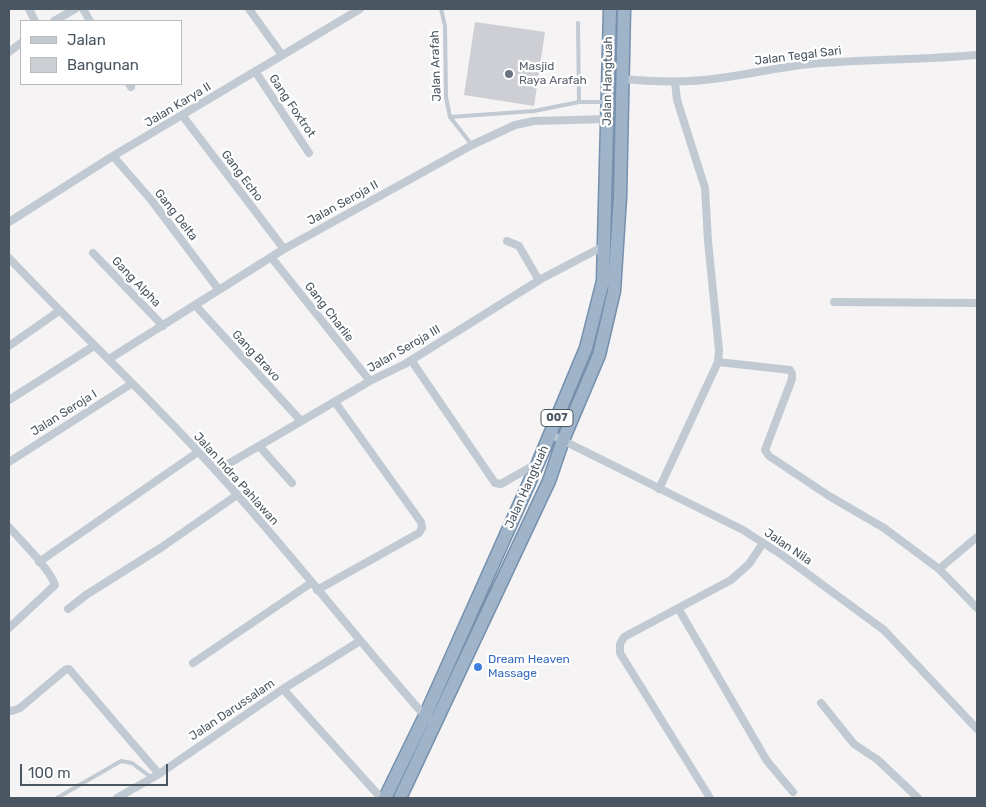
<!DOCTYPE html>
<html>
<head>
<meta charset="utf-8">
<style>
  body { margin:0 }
  #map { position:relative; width:986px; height:807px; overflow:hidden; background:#f5f3f3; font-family:Rubik,sans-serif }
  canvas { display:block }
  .frame { position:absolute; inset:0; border:10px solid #4a5661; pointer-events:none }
  .legend { position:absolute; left:20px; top:20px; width:162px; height:65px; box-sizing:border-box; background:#fff; border:1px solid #b7bbc0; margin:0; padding:6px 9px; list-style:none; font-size:15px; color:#4a5661 }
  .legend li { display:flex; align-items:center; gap:10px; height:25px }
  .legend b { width:25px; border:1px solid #b7bbc0 }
  .scale { position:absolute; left:20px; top:764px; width:148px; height:22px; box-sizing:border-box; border:2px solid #4a5661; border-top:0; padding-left:6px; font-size:15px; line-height:18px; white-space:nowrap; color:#4a5661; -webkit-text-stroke:4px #fff; paint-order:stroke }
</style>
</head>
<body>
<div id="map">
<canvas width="986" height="807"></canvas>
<div class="frame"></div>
<ul class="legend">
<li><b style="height:6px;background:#c1cad2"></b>Jalan</li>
<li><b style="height:14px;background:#cdcfd5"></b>Bangunan</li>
</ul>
<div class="scale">100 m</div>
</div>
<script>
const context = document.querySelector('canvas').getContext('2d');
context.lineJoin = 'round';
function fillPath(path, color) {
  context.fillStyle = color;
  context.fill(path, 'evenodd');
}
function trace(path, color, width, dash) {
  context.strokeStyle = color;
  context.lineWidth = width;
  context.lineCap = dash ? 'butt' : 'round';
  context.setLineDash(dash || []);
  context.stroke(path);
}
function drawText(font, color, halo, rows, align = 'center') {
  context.font = font + ' Rubik,sans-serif';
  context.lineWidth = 4.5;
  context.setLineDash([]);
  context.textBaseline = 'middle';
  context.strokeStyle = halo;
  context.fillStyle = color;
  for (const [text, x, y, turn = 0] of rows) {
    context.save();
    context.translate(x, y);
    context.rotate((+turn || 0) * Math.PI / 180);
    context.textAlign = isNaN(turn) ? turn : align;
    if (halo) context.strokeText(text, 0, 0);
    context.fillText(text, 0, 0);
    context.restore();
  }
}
const building = new Path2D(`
  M475 22 545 32 534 106 464 95Z`);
const service = new Path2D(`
  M441 9 445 26 446 97 450 117 472 145
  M578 23 579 102
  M450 117 534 111 579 102H604
  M57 798 121 761 132 763 152 778`);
const minor = new Path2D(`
  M29 9 35 21
  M83 9 90 21
  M249 9 282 55
  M54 21 75 9
  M9 52 21 43
  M255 71 309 153
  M622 79C654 82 688 83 720 78 751 74 780 67 810 64 866 59 922 60 977 55
  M129 84 131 87
  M182 115 284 249
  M113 156 152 201 219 290
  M9 222 113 156 360 9
  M507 241 519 246 537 277 541 279
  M93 253 163 326
  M271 257 370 381
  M9 258C77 330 150 398 217 472 289 551 354 636 425 716L428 718
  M834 302 977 303
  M195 305 301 421
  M9 346 59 311
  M109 359 284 249 472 145 515 125 534 121 608 119
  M411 360 495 483 501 484 536 464
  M718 362 790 370 792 374V379L765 450 769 456 829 496 884 528 939 569 977 537
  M9 400 94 346
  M550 434 743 530 782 555 884 630 977 729
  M260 447 292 483
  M9 462 131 384
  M216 471 370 381 405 364 541 279 604 246
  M659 489 718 362 719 350 708 241 705 188 677 100 675 82
  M9 527C21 541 50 569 55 585L9 628
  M39 562 198 452
  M939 569 977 608
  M317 590 419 533 422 528 421 522 335 402
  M678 608 767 761 793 792
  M68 609 86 595 162 547 237 495
  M193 663 311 583
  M283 689 381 798
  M821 703 854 744 878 760 918 798
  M9 710 12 711 20 708 65 670 69 669 159 774
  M117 798 159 774 283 689 360 641
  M710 798 620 653V644L624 637 731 580 749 564 763 543`);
const trunk = new Path2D(`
  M385 798 425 716 538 463 586 348 603 281 610 9
  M400 798 549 481 563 440 599 355 614 291 620 197 624 9`);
const markers = [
  [509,74,5,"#6b7280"],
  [478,667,5,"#3f7fe0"]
];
const shields = [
  [557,418,32]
];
const shieldNames = [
  ["007",557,418]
];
const streetNames = [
  ["Jalan Tegal Sari",798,56,-7],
  ["Jalan Arafah",436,66,-92],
  ["Jalan Hangtuah",608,81,-89],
  ["Jalan Karya II",178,105,-31],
  ["Gang Foxtrot",292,106,56],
  ["Gang Echo",242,176,53],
  ["Jalan Seroja II",343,203,-29],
  ["Gang Delta",176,215,52],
  ["Gang Alpha",136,282,46],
  ["Gang Charlie",329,312,52],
  ["Jalan Seroja III",404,349,-30],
  ["Gang Bravo",256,356,47],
  ["Jalan Seroja I",64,413,-32],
  ["Jalan Indra Pahlawan",236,479,48],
  ["Jalan Hangtuah",527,487,-66],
  ["Jalan Nila",788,547,34],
  ["Jalan Darussalam",232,710,-34]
];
const worshipNames = [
  ["Masjid",519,67],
  ["Raya Arafah",519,81]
];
const shopNames = [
  ["Dream Heaven",488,660],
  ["Massage",488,674]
];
fillPath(building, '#cdcfd5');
trace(trunk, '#7690ad', 15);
trace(service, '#c1cad2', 4);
trace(minor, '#c1cad2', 8);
trace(trunk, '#9fb4c9', 12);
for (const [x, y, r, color] of markers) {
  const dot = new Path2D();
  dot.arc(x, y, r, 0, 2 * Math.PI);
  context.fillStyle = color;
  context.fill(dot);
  trace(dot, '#fff', 2);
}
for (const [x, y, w] of shields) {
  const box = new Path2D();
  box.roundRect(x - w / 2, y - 8.5, w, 17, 4);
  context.fillStyle = '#fff';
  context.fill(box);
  trace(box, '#4a5661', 1);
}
drawText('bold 11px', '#4a5661', null, shieldNames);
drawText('12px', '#4a5661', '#fff', streetNames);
drawText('12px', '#5b616d', '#fff', worshipNames, 'left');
drawText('12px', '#366cbe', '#fff', shopNames, 'left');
</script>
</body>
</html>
